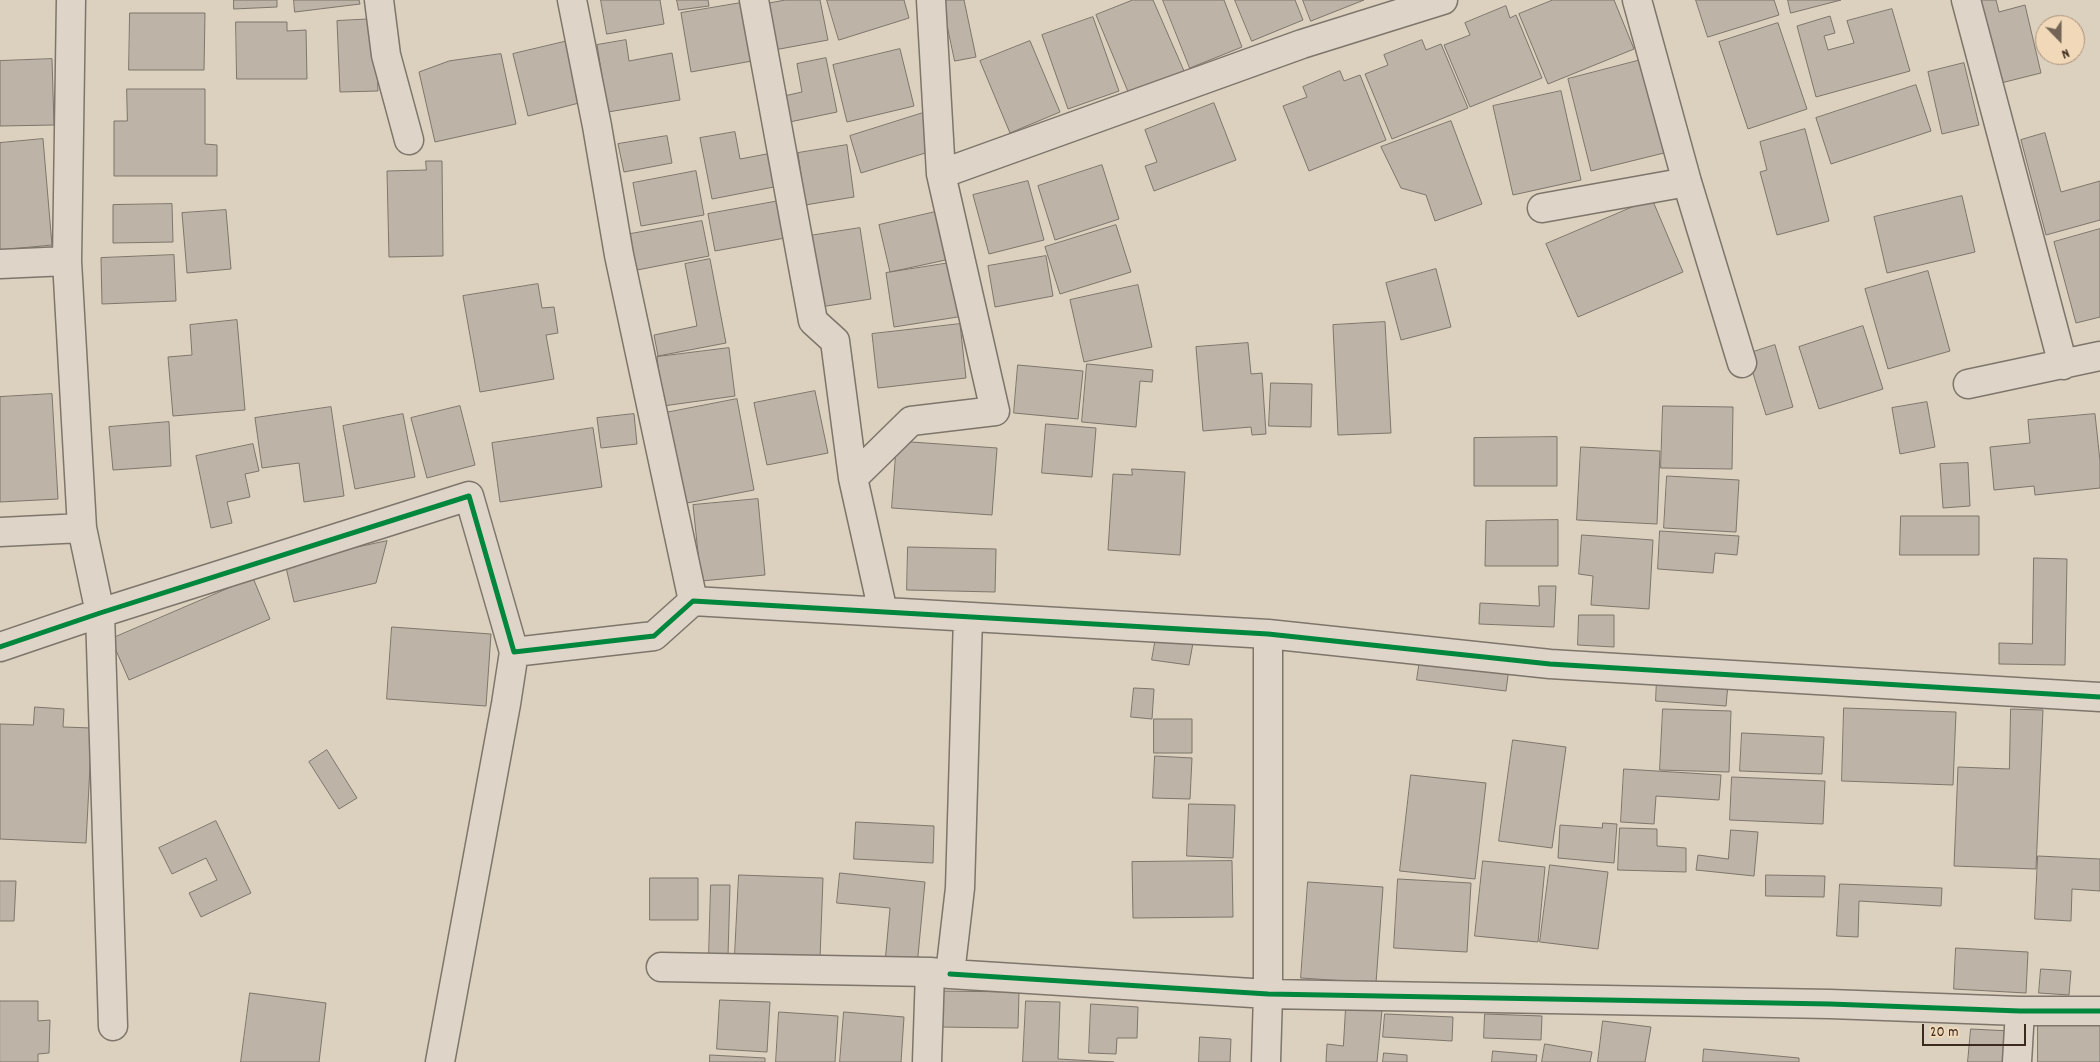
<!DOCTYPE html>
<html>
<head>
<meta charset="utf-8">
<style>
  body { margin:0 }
  #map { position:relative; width:2100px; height:1062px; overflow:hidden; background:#dcd0bf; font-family:Dekko,sans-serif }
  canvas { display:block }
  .north { position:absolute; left:2035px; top:15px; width:50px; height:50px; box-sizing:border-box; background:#f0d8b8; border:1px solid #a8927a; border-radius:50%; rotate:158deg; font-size:14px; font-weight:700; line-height:20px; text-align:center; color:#3b2a1e }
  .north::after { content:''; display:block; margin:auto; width:18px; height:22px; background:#736456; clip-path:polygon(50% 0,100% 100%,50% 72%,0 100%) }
  .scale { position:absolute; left:1922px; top:1024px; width:104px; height:22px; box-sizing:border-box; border:2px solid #3b2a1e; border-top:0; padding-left:6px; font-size:15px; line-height:18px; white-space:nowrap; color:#3b2a1e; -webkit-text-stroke:4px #f0d8b8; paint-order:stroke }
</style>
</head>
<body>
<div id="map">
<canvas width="2100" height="1062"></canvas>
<div class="north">N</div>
<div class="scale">20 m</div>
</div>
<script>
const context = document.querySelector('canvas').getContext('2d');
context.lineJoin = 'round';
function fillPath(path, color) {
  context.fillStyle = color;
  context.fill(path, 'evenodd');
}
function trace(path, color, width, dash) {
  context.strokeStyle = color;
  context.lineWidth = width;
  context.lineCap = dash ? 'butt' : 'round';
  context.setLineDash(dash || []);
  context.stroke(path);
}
const building = new Path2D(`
  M234 0H277V7L234 9Z
  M294 0H359L360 4 295 12Z
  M601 0H660L664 24 607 34Z
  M677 0H708L709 6 679 10Z
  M786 0H820L828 40 769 51 760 5Z
  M827 0H904L909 18 839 40Z
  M942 0H964L976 57 955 61Z
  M1133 0H1153L1184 71 1129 94 1096 15Z
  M1163 0H1224L1242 47 1190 68Z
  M1235 0H1295L1303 20 1252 41Z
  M1303 0H1364L1311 21Z
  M1553 0H1614L1634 49 1548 84 1519 14Z
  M1696 0H1774L1779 15 1708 37Z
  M1788 0H1841L1791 13Z
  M1977 0H1996L1999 12 2025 5 2041 73 1997 84Z
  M741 3 752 61 691 72 681 13Z
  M1506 6 1510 18 1516 15 1542 78 1470 107 1444 45 1470 35 1465 23Z
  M1892 9 1910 71 1816 97 1797 26 1830 16 1835 33 1824 36 1828 50 1854 43 1847 21Z
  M130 13H205L204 70H129Z
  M1093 17 1119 91 1068 109 1042 35Z
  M375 19 378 91 340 92 337 21Z
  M236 22H287V31L306 30 307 79H237Z
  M1778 23 1807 109 1748 129 1719 42Z
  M626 40 629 61 672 53 680 100 608 112 597 45Z
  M1422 40 1426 50 1441 44 1468 108 1392 139 1365 74 1388 65 1384 55Z
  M568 41 583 102 528 116 513 54Z
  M1030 41 1060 112 1010 133 980 61Z
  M900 49 914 106 847 122 833 65Z
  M501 54 516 124 435 142 419 72 449 61Z
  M826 58 837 112 780 124 775 98 802 92 797 64Z
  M52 59 54 125 0 126V61Z
  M1641 60 1664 153 1591 171 1568 79Z
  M1964 63 1979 125 1942 134 1928 72Z
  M1340 71 1344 81 1360 75 1386 140 1309 171 1283 106 1307 97 1303 87Z
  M1916 85 1931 131 1831 164 1816 118Z
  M127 89H205V144L217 145V176H114V121H127Z
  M1561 91 1581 180 1513 195 1493 106Z
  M1214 103 1236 160 1154 191 1145 166 1157 162 1145 130Z
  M923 113 935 150 861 173 850 136Z
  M1451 121 1482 204 1435 221 1426 195 1401 188 1381 147Z
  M1805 129 1829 221 1777 235 1760 172 1767 170 1760 142Z
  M735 132 740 159 772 153 779 186 712 199 700 138Z
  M2045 133 2061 192 2100 181V220L2046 235 2021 140Z
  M667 136 672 163 624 172 618 144Z
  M43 139 52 245 0 250V143Z
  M847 145 854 197 805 205 798 153Z
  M426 161H442L443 256 389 257 387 171 426 170Z
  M1102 165 1119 219 1055 240 1038 186Z
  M696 171 704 215 641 226 633 183Z
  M1028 181 1044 240 989 254 973 195Z
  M1962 196 1975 252 1887 273 1874 217Z
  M1652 199 1683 272 1578 317 1546 244Z
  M779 201 785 238 715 251 708 214Z
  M172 204 173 242 113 243V205Z
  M226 210 231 269 187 273 182 213Z
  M944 210 955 258 890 272 879 225Z
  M702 221 709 256 632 271 625 235Z
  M1116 225 1131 272 1060 294 1045 247Z
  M860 228 871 299 820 307 809 236Z
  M2100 229V317L2076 323 2054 242Z
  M174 255 176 301 102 304 101 258Z
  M1046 256 1053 296 995 307 988 266Z
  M710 259 726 343 658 356 654 335 697 326 685 264Z
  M956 262 964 316 894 327 886 273Z
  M1436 269 1451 327 1401 340 1386 283Z
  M1928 271 1950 351 1888 369 1865 289Z
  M538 284 542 308 554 307 558 333 546 335 554 379 480 392 463 296Z
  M1138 285 1152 347 1084 362 1070 300Z
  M237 320 245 410 173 416 168 357 192 355 190 325Z
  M1385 322 1391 433 1338 435 1333 325Z
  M960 324 966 378 878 388 872 334Z
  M1863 326 1883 389 1819 409 1799 347Z
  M1248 343 1251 374 1262 373 1266 434 1252 435 1251 427 1203 431 1196 347Z
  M1775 345 1793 407 1766 415 1747 354Z
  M729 348 735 396 663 406 657 357Z
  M1087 364 1153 370 1152 382 1140 381 1136 427 1082 422Z
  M1018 365 1083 371 1078 419 1014 413Z
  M1271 383 1312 384 1311 427 1269 426Z
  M815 391 828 453 767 465 754 403Z
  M52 394 58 499 0 502V397Z
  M737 399 754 490 682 504 665 413Z
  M1927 402 1935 447 1900 454 1892 408Z
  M460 406 475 465 427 478 411 418Z
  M1663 406 1733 407 1732 469 1661 468Z
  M331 407 344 496 304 502 299 463 262 468 255 418Z
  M403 414 415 477 355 489 343 426Z
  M634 414 637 444 601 448 597 418Z
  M2095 414 2100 461V488L2035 495 2034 486 1994 490 1990 447 2030 443 2028 420Z
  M169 422 171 466 113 470 109 427Z
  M1046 424 1096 428 1092 477 1042 473Z
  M593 428 602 487 500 502 492 443Z
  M1557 437V486H1474V438Z
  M897 441 997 448 992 515 892 508Z
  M253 444 259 471 245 474 250 497 227 502 232 523 211 528 196 456Z
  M1581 447 1660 451 1657 524 1577 520Z
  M1968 463 1970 506 1943 508 1940 464Z
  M1132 469 1185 472 1180 555 1108 550 1113 474 1132 475Z
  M1667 476 1739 480 1736 532 1664 528Z
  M758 499 765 575 701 581 693 505Z
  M1901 516H1979V555H1900Z
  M1558 520V566H1485L1486 521Z
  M1660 531 1739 536 1737 555 1715 553 1713 573 1658 569Z
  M1582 535 1653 540 1649 609 1591 605 1593 576 1579 574Z
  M387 541 376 583 294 602 285 563Z
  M908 547 996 549 995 592 907 590Z
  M2034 558 2067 559 2065 665 1999 664V643L2032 644Z
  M253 578 270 619 129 680 111 639Z
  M1539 586H1556L1554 627 1479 624 1480 603 1539 606Z
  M1579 615H1614V647L1578 645Z
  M392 627 491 634 486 706 387 699Z
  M1156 637 1193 643 1189 665 1152 660Z
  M1420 659 1509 668 1506 691 1417 680Z
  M1657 678 1728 684 1726 706 1656 701Z
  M1134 688 1154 689 1152 719 1131 717Z
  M35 707 64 709 63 727 92 728 86 843 0 839V724L33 725Z
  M1844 708 1956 712 1953 785 1842 781Z
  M1663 709 1731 711 1729 772 1660 770Z
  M2011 709 2043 710 2036 869 1954 866 1958 767 2009 769Z
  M1154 719H1192V753H1154Z
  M1742 733 1824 737 1822 774 1740 771Z
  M1513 740 1566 747 1552 848 1499 841Z
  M327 750 357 798 339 809 309 762Z
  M1155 756 1192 758 1190 799 1153 798Z
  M1624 769 1721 775 1719 800 1656 796 1654 824 1621 822Z
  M1411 775 1486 783 1475 879 1400 871Z
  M1732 777 1825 781 1823 824 1730 820Z
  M1189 804 1235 805 1233 858 1187 856Z
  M216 821 251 893 201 917 189 893 217 880 206 858 172 874 159 848Z
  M856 822 934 826 933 863 854 859Z
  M1603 823 1617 824 1614 863 1558 858 1560 825 1602 828Z
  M1620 828 1657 829V846L1686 848V872L1618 870Z
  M1731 830 1758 832 1754 876 1696 870 1698 855 1728 859Z
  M2038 856 2100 859V891L2072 889 2071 921 2035 919Z
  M1232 861 1233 917 1133 918 1132 862Z
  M1483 861 1545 867 1538 942 1475 936Z
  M1550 865 1608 872 1598 949 1540 942Z
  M840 873 925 882 917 966 885 963 890 908 837 903Z
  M739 875 823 878 820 958 735 954Z
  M1766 875 1825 876 1824 897 1766 896Z
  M650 878H698V920H650Z
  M1398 879 1471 883 1467 952 1394 948Z
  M0 881H16L14 921H0Z
  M1308 882 1383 887 1376 983 1301 978Z
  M1840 884 1942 888 1941 906 1859 901 1858 937 1837 936Z
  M711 885H730L728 956H709Z
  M1956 948 2028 952 2026 993 1954 989Z
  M2041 969 2071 971 2069 995 2039 993Z
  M937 991 1019 992 1018 1028 936 1027Z
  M250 993 326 1003 319 1062H241Z
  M720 1000 770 1002 767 1052 717 1049Z
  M0 1001H38V1021L50 1020 49 1053 38 1054V1062H0Z
  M1026 1001 1060 1002 1058 1059 1114 1062H1023Z
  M1091 1004 1138 1007 1137 1038H1117L1116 1054 1089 1053Z
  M1346 1008 1382 1010 1377 1062H1326L1327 1044 1343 1046Z
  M779 1012 838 1016 835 1062H776Z
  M844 1012 904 1017 901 1062H840Z
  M1385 1014 1453 1017 1452 1041 1383 1037Z
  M1485 1014 1542 1016 1541 1040 1484 1038Z
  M1603 1021 1651 1027 1645 1062H1598Z
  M2038 1022 2100 1024V1062H2038Z
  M1971 1029 2010 1031 2008 1062H1968Z
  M1200 1037 1231 1039 1230 1062H1199Z
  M1545 1044 1592 1052 1590 1062H1542Z
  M1704 1049 1799 1058V1062H1703Z
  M1493 1051 1537 1055 1536 1062H1492Z
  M1384 1053 1407 1055V1062H1383Z
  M710 1055 765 1058V1062H710Z`);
const street = new Path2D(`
  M71 0 67 261 82 528 100 613 113 1026
  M379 0 386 55 409 140
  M572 0 597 126 619 255 693 601
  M754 0 813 321 835 341 853 478
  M1637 0 1687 182 1742 363
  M1966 0 2063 365
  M941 174 1302 44 1443 0
  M1542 208 1687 182
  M0 264 67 261
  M1968 384 2100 356
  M0 532 82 528
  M883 612 853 478 911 421 995 411 941 174 931 0
  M0 647 100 613 469 496 514 652 654 636 693 601 1268 634 1550 664 2100 697
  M661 967 930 972
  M950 974 1268 994 1830 1004 2020 1011H2100
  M440 1062 506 704 514 652
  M927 1062 930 972 950 974 960 888 968 617
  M1266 1062 1268 994V634
  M2017 1062 2020 1011`);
const cycleway = new Path2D(`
  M0 647 100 613 469 496 514 652 654 636 693 601 1268 634 1550 664 2100 697
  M950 974 1268 994 1830 1004 2020 1011H2100`);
fillPath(building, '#bdb3a7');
trace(building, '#7e766b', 1);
trace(street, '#7e766b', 31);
trace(street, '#ded4c8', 28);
trace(cycleway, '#00873e', 5);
</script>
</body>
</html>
